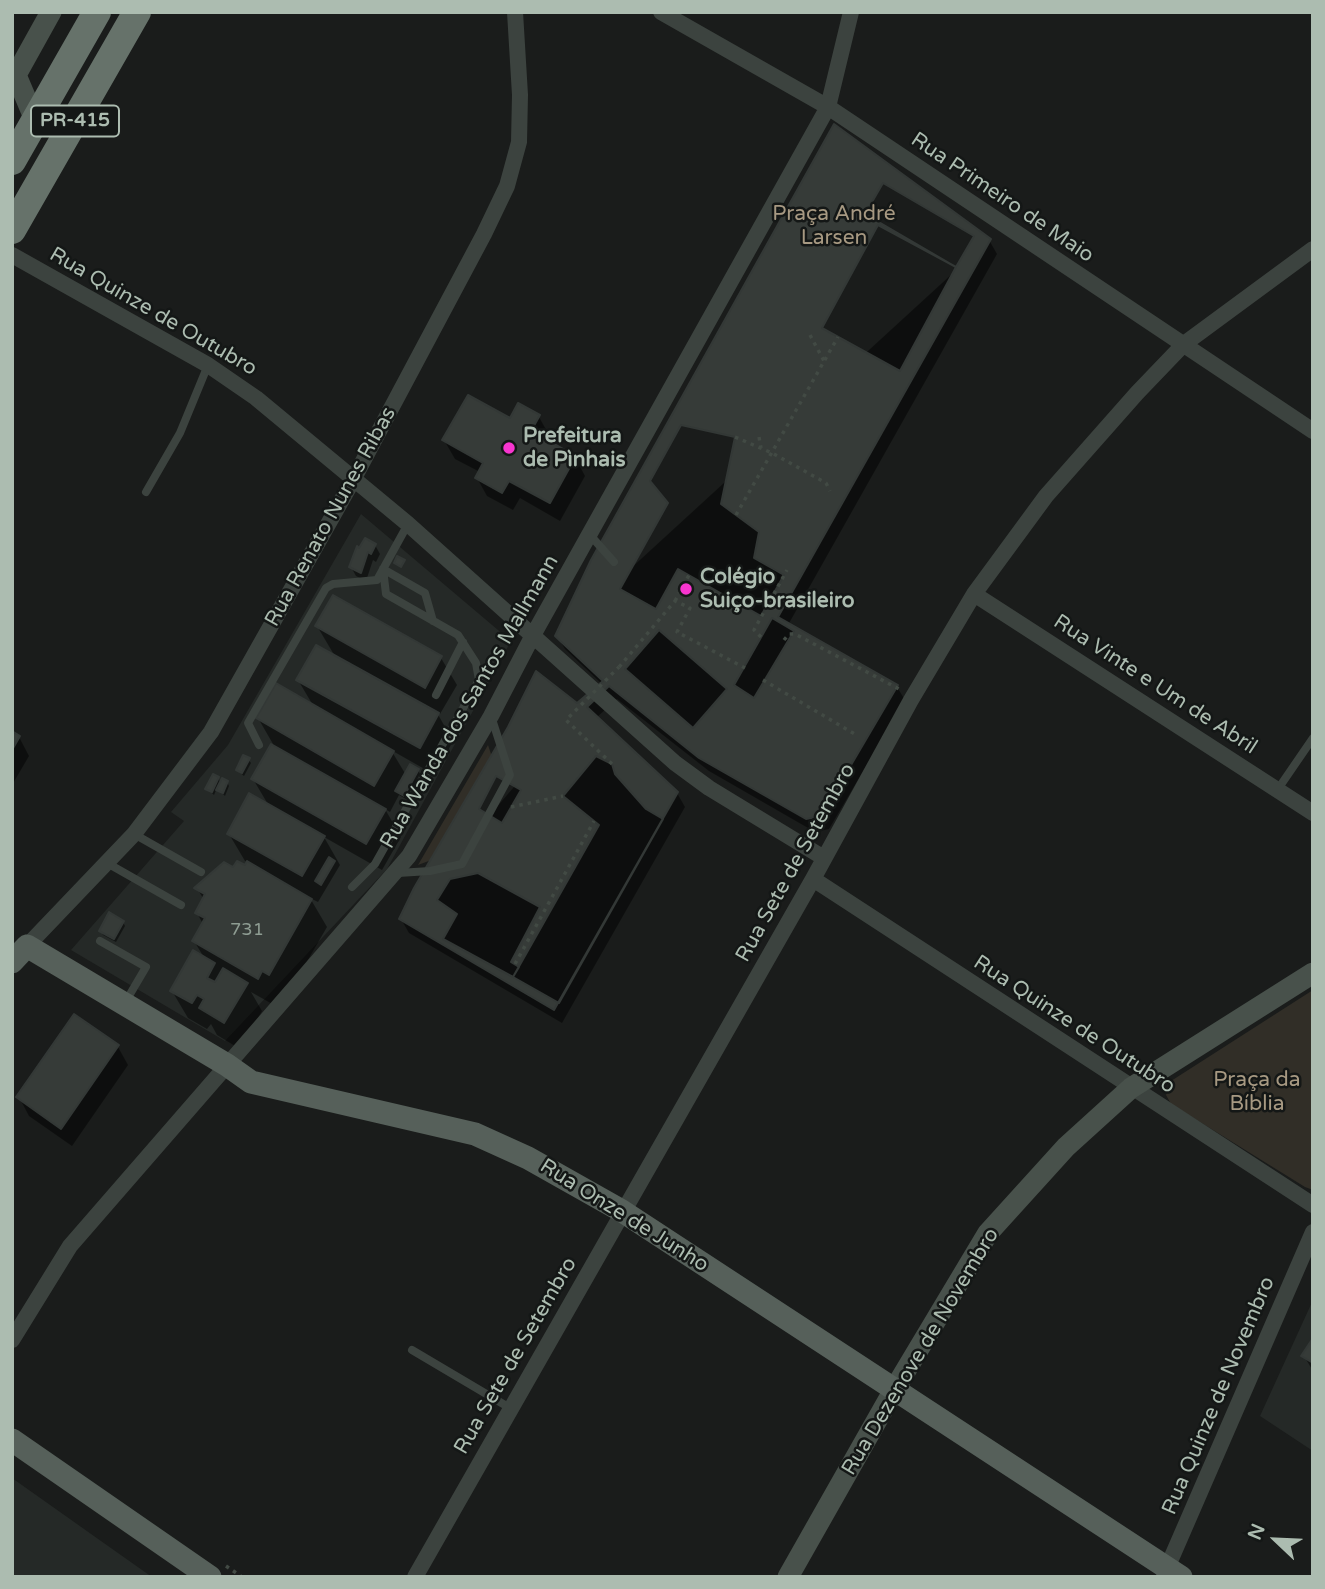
<!DOCTYPE html>
<html>
<head>
<meta charset="utf-8">
<style>
  body { margin:0 }
  #map { position:relative; width:1325px; height:1589px; overflow:hidden; background:#1a1c1b; font-family:"Varela Round",sans-serif }
  canvas { display:block }
  .frame { position:absolute; inset:0; border:14px solid #acbcb0; pointer-events:none }
  .north { position:absolute; left:1241px; top:1505px; width:70px; height:70px; -webkit-text-stroke:5px #141716; paint-order:stroke; rotate:293deg; font-size:19px; font-weight:700; line-height:28px; text-align:center; color:#acbcb0 }
  .north::after { content:''; display:block; margin:auto; width:24px; height:32px; background:#acbcb0; clip-path:polygon(50% 0,100% 100%,50% 72%,0 100%) }
</style>
</head>
<body>
<div id="map">
<canvas width="1325" height="1589"></canvas>
<div class="frame"></div>
<div class="north">N</div>
</div>
<script>
const context = document.querySelector('canvas').getContext('2d');
context.lineJoin = 'round';
function fillPath(path, color) {
  context.fillStyle = color;
  context.fill(path, 'evenodd');
}
function trace(path, color, width, dash) {
  context.strokeStyle = color;
  context.lineWidth = width;
  context.lineCap = dash ? 'butt' : 'round';
  context.setLineDash(dash || []);
  context.stroke(path);
}
function drawText(font, color, halo, rows, align = 'center') {
  context.font = font + ' "Varela Round",sans-serif';
  context.lineWidth = 5;
  context.setLineDash([]);
  context.textBaseline = 'middle';
  context.strokeStyle = halo;
  context.fillStyle = color;
  for (const [text, x, y, turn = 0] of rows) {
    context.save();
    context.translate(x, y);
    context.rotate((+turn || 0) * Math.PI / 180);
    context.textAlign = isNaN(turn) ? turn : align;
    if (halo) context.strokeText(text, 0, 0);
    context.fillText(text, 0, 0);
    context.restore();
  }
}
const built = new Path2D(`
  M361 514 511 641 387 869 225 1041 71 950 184 821 171 812 228 745Z
  M1313 1300V1451L1260 1416Z
  M12 1478 101 1541 152 1577H12Z`);
const green = new Path2D(`
  M488 745 496 769 450 853 418 865Z
  M1313 990V1190L1305 1187 1171 1104 1166 1095 1171 1081Z`);
const shadow = new Path2D(`
  M989 240 997 254 788 625 897 687 905 700 829 829 815 832 709 771 617 699 596 718 677 793 685 807 562 1023 409 933 401 919 602 684 565 649 557 636Z
  M539 417 549 435 546 441 575 457 585 476 560 521 520 498 513 510 487 496 477 478 480 472 455 459 444 440 510 420Z
  M375 545 380 554 376 562 373 560 366 581 356 576 351 567Z
  M317 626 441 658 457 685 440 714 436 711 453 741 435 775 391 750 406 775 418 770 420 774 406 799 399 795 390 812 385 809 401 837 382 870 324 837 340 865 318 902 310 898 327 927 284 1001 274 1005 251 992 262 1011 240 1049 217 1035 211 1024 207 1029 188 1018 172 991 205 959 194 941 203 924 197 913 204 900 197 888 234 870 246 868 248 863 245 861 229 834 269 806 253 779 273 744 258 718 314 707 298 680 336 658Z
  M12 733 19 737 29 756 12 785Z
  M248 759 251 763 244 776 237 770Z
  M218 778 221 783 227 782 229 786 225 796 217 788 214 795 207 788Z
  M123 922 125 926 116 942 103 935 101 931Z
  M75 1016 118 1047 128 1065 72 1146 29 1116 19 1097Z
  M1313 1342V1371L1304 1356Z`);
const building = new Path2D(`
  M834 124 991 239 778 617 898 685 821 816 806 819 699 758 609 686 587 707 678 792 554 1010 399 919 414 888 508 727 536 671 577 703 603 681 555 636 591 560Z
  M883 183 974 236 956 267 865 214Z
  M878 225 956 267 900 371 822 328Z
  M468 395 510 418 518 403 540 415 531 431 576 456 550 503 509 481 502 493 475 478 483 463 442 440Z
  M681 425 735 437 721 504 759 532 754 558 784 575 761 616 678 569 656 609 620 589 668 503 650 481Z
  M365 538 376 544 371 554 368 552 361 573 349 567 357 546 359 548Z
  M397 556 405 560 401 567 394 563Z
  M333 595 442 656 425 688 315 626Z
  M772 618 794 631 754 698 734 685Z
  M659 630 727 689 693 728 625 669Z
  M316 645 439 713 420 748 296 680Z
  M276 683 394 751 374 786 256 718Z
  M12 731 20 736 12 750Z
  M271 744 386 809 366 844 251 779Z
  M243 755 250 758 242 773 236 770Z
  M596 756 612 764 615 774 646 809 663 819 559 1003 513 977 599 825 563 796Z
  M410 764 419 769 404 796 395 791Z
  M213 774 219 777 212 792 205 789Z
  M496 776 521 790 502 823 479 809Z
  M222 778 228 781 223 793 216 790Z
  M249 793 325 836 302 876 227 834Z
  M329 857 335 861 321 885 315 881Z
  M237 861 245 865 247 861 312 899 269 975 262 971 258 979 192 941 205 918 195 913 205 894 194 888 224 862 233 867Z
  M478 873 540 907 511 962 519 967 513 977 443 939 457 914 437 900 450 879Z
  M109 912 124 921 114 939 99 931Z
  M193 950 215 963 207 978 215 982 223 968 248 983 224 1023 199 1008 204 999 197 995 192 1003 170 991Z
  M74 1014 119 1045 61 1129 16 1097Z
  M1313 1338V1363L1301 1356Z`);
const path = new Path2D(`
  M810 335 824 361
  M735 437 772 453 826 483 830 491
  M759 437 761 448
  M736 515 838 337
  M675 601 689 575
  M761 637 754 630 787 570
  M784 640 789 634H795L899 689
  M619 667 675 601 690 608 677 632 745 668
  M763 680 858 736
  M511 807 563 796
  M515 964 594 821
  M226 1566 242 1577`);
const lane = new Path2D(`
  M146 492 180 433 208 365
  M590 535 614 562
  M383 569 425 593 433 621
  M436 695 463 642
  M259 745 248 723 326 588 333 584 377 580 408 524
  M1278 789 1313 738
  M134 834 201 872
  M107 863 181 905
  M398 873 430 871 462 864 510 775 491 716
  M352 887 375 864 479 680 476 663 458 635 386 594 383 569
  M100 941 146 967 126 1001
  M412 1350 510 1408`);
const street = new Path2D(`
  M661 12 828 107 1313 431
  M12 255 208 365 256 398 408 524 675 763 709 788 824 858
  M974 594 1313 813
  M813 879 1313 1205
  M27 946 134 834 211 732 353 480 484 234 507 186 519 142 520 95 515 12
  M12 1340 70 1246 409 856 491 716 532 637 828 107 851 12
  M1164 1575 1313 1232
  M415 1577 813 879 911 700 974 594 1046 496 1137 393 1184 344 1313 249`);
const secondary = new Path2D(`
  M35 120 16 75 51 12
  M788 1577 894 1390 988 1233 1066 1147 1131 1088 1313 973`);
const primary = new Path2D(`
  M12 962 27 946 227 1065 251 1082 475 1134 528 1158 622 1211 1181 1577
  M12 1440 210 1577`);
const highway = new Path2D(`
  M12 161 97 12
  M12 230 137 12`);
const pathBridge = new Path2D(`
  M612 764 566 720 619 667`);
const markers = [
  [509,448,7,"#f835cf"],
  [686,589,7,"#f835cf"]
];
const numberNames = [
  ["731",247,930]
];
const shields = [
  [75,121,88]
];
const shieldNames = [
  ["PR-415",75,121]
];
const streetNames = [
  ["Rua Primeiro de Maio",1002,198,34],
  ["Rua Quinze de Outubro",153,312,30],
  ["Rua Renato Nunes Ribas",331,517,-61],
  ["Rua Vinte e Um de Abril",1155,685,33],
  ["Rua Wanda dos Santos Mallmann",470,702,-60],
  ["Rua Sete de Setembro",796,863,-61],
  ["Rua Quinze de Outubro",1074,1025,33],
  ["Rua Onze de Junho",624,1216,32],
  ["Rua Dezenove de Novembro",921,1352,-59],
  ["Rua Sete de Setembro",516,1356,-60],
  ["Rua Quinze de Novembro",1219,1396,-67]
];
const parkNames = [
  ["Praça André",834,214],
  ["Larsen",834,238],
  ["Praça da",1257,1080],
  ["Bíblia",1257,1104]
];
const poiNames = [
  ["Prefeitura",523,436],
  ["de Pìnhais",523,460],
  ["Colégio",700,577],
  ["Suiço-brasileiro",700,601]
];
fillPath(built, '#252927');
fillPath(green, '#312e27');
fillPath(shadow, '#0007');
fillPath(building, '#363b38');
trace(building, '#333836', 2);
trace(path, '#424a44', 3.5, [3.5, 5]);
trace(lane, '#3c433f', 8);
trace(street, '#3c433f', 16);
trace(secondary, '#48514b', 21);
trace(primary, '#56605a', 23);
trace(highway, '#66726a', 28);
trace(pathBridge, '#424a44', 3.5, [3.5, 5]);
for (const [x, y, r, color] of markers) {
  const dot = new Path2D();
  dot.arc(x, y, r, 0, 2 * Math.PI);
  context.fillStyle = color;
  context.fill(dot);
  trace(dot, '#141716', 2.5);
}
drawText('18px', '#8e9c92', null, numberNames);
for (const [x, y, w] of shields) {
  const box = new Path2D();
  box.roundRect(x - w / 2, y - 15.5, w, 31, 5);
  context.fillStyle = '#141716';
  context.fill(box);
  trace(box, '#acbcb0', 2);
}
drawText('bold 19px', '#acbcb0', null, shieldNames);
drawText('21px', '#acbcb0', '#141716', streetNames);
drawText('21px', '#a79982', '#141716', parkNames);
drawText('bold 21px', '#acbcb0', '#141716', poiNames, 'left');
</script>
</body>
</html>
